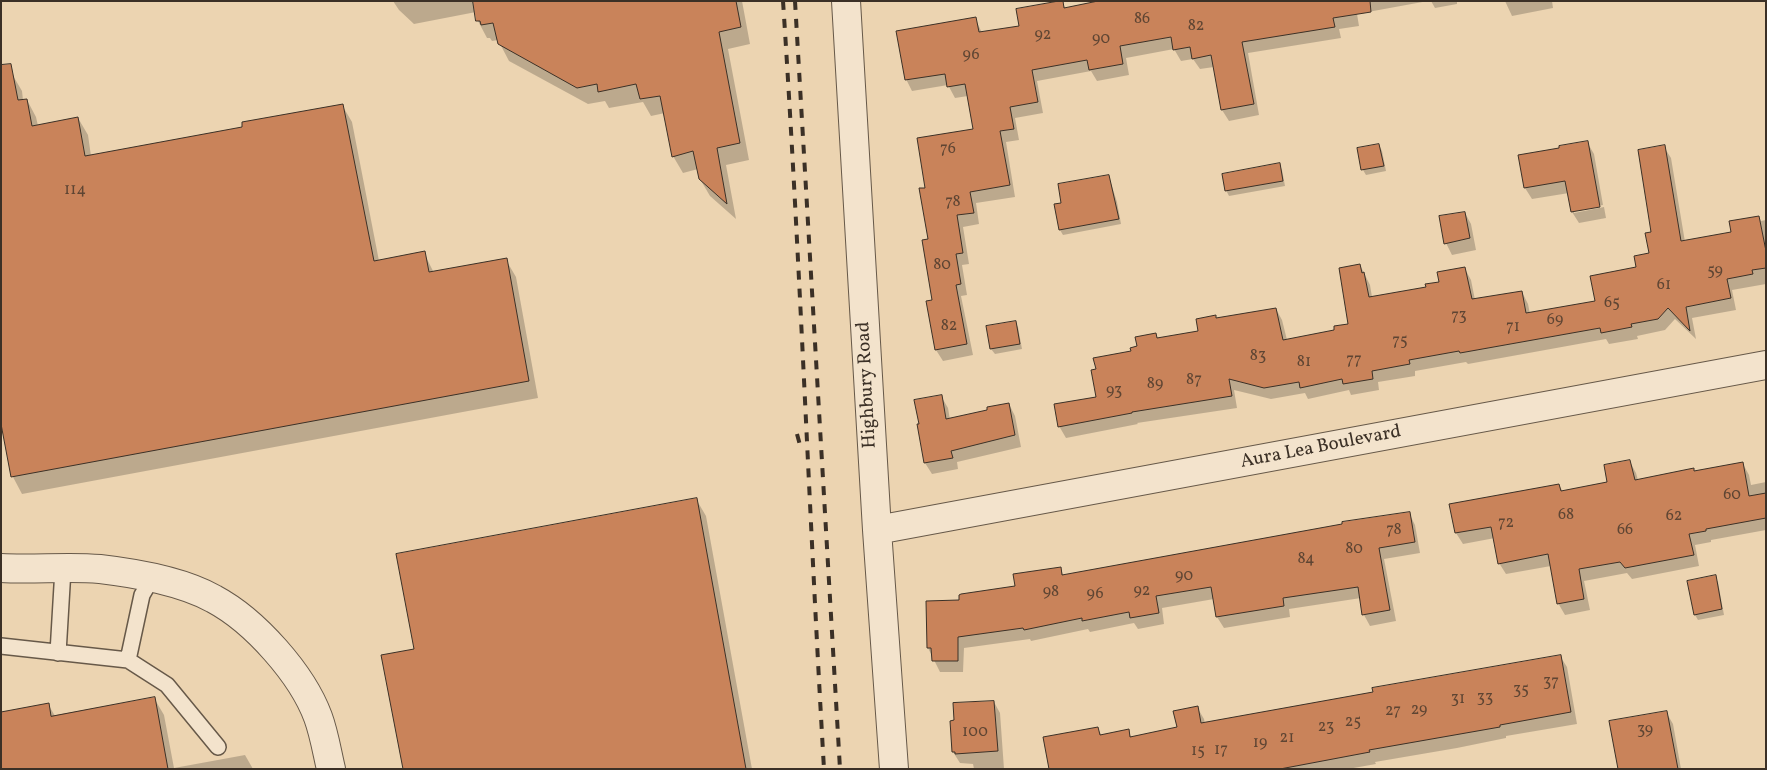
<!DOCTYPE html>
<html>
<head>
<meta charset="utf-8">
<style>
  body { margin:0 }
  #map { position:relative; width:1767px; height:770px; overflow:hidden; background:#ecd4b1; font-family:Vollkorn,serif }
  canvas { display:block }
  .frame { position:absolute; inset:0; border:2px solid #3b3026; pointer-events:none }
</style>
</head>
<body>
<div id="map">
<canvas width="1767" height="770"></canvas>
<div class="frame"></div>
</div>
<script>
const context = document.querySelector('canvas').getContext('2d');
context.lineJoin = 'round';
function fillPath(path, color) {
  context.fillStyle = color;
  context.fill(path, 'evenodd');
}
function trace(path, color, width, dash) {
  context.strokeStyle = color;
  context.lineWidth = width;
  context.lineCap = dash ? 'butt' : 'round';
  context.setLineDash(dash || []);
  context.stroke(path);
}
function drawText(font, color, halo, rows, align = 'center') {
  context.font = font + ' Vollkorn,serif';
  context.lineWidth = 4;
  context.setLineDash([]);
  context.textBaseline = 'middle';
  context.strokeStyle = halo;
  context.fillStyle = color;
  for (const [text, x, y, turn = 0] of rows) {
    context.save();
    context.translate(x, y);
    context.rotate((+turn || 0) * Math.PI / 180);
    context.textAlign = isNaN(turn) ? turn : align;
    if (halo) context.strokeText(text, 0, 0);
    context.fillText(text, 0, 0);
    context.restore();
  }
}
const shadow = new Path2D(`
  M393 1H742L750 44 728 49 749 160 726 165 736 219 710 196 700 179 698 169 683 173 673 156 665 113 651 116 643 102 609 108 605 101 588 104 509 61 498 40 492 41 490 38H487L478 21 476 12 414 24 399 10Z
  M1105 1H1428L1357 14 1359 26 1339 29 1341 38 1248 53 1259 115 1229 121 1222 110 1214 67 1200 69 1193 59 1181 61 1174 49 1126 58 1129 75 1097 81 1091 71 1037 81 1043 113 1015 118 1019 140 1006 142 1015 197 976 203 979 224 963 227 969 264 962 265 967 295 961 296 973 355 943 361 936 350 927 302 933 301 927 189 974 130 968 96 955 98 948 85 912 91 906 79 975 18 982 33 1020 27 1062 2 1066 9Z
  M1431 1H1457V4L1435 8Z
  M1505 1H1552L1553 8 1512 16Z
  M12 74 22 91 23 100H27L36 117 38 126 78 118 88 135 91 156 244 128 342 105 352 122 379 261 424 253 434 273 506 260 516 277 538 398 22 494 13 477 1 417Z
  M1587 142 1594 154 1603 205 1574 210V213L1604 207 1606 218 1579 223 1572 212 1569 193 1532 199 1525 188 1560 149Z
  M1379 145 1382 151 1386 171 1366 175 1363 170Z
  M1664 147 1671 158 1685 242 1732 233 1759 217 1761 221 1766 220V284L1732 290 1736 310 1692 318 1696 339 1675 319 1665 330 1637 336 1638 339 1609 344 1606 339 1468 364 1466 362 1415 371V376L1378 382 1379 390 1351 395 1349 390 1308 399 1305 393 1271 399 1234 390 1237 408 1137 423 1138 424 1066 438 1059 426 1098 398 1132 352 1156 334 1158 339 1199 332 1217 320 1276 309 1282 320 1287 340 1336 331 1349 325 1360 265 1370 285 1372 297 1427 288 1441 283 1465 269 1471 280 1475 300 1522 292 1528 304 1530 314 1596 302 1638 268 1650 254Z
  M1279 164 1282 170 1285 186 1229 196 1226 190Z
  M1109 177 1117 202 1121 224 1063 235 1060 230 1062 204Z
  M1465 213 1471 224 1476 250 1452 255 1446 243Z
  M1015 322 1018 327 1022 349 995 354 991 349Z
  M941 396 948 408 950 420 989 411 1009 404 1015 416 1021 447 957 462 958 469 932 474 925 463 918 425Z
  M1630 462 1636 473 1638 480 1743 464 1749 475 1751 485 1766 482V530L1711 540V542L1695 545 1699 566 1632 579 1627 573 1584 581 1590 610 1565 615 1558 603 1551 566 1506 574 1499 563 1495 538 1463 544 1456 533 1451 505 1559 485 1563 492 1608 483Z
  M696 499 706 516 752 769H404L415 650Z
  M1409 513 1415 525 1420 553 1384 559 1396 621 1370 626 1364 615 1361 598 1289 609 1290 617 1224 628 1217 617 1214 599 1162 608 1164 624 1138 629 1134 623 1090 632 1088 629 1031 641 1030 639 964 648 963 672H940L928 648 961 601 1016 587 1060 568 1064 576Z
  M1715 577 1718 582 1724 615 1698 620 1695 615Z
  M1560 656 1567 667 1577 724 1506 736V738L1457 748 1375 762 1376 764 1348 769H1050L1098 729 1102 736 1128 731 1132 738 1178 728 1197 707 1204 719 1205 724 1375 693Z
  M154 698 164 715 174 768 245 755 253 769H1L48 704 55 716Z
  M994 702 1000 713 1004 769H974L973 764 960 763 953 752Z
  M1666 712 1673 724 1681 769H1619Z`);
const building = new Path2D(`
  M473 1H736L741 27 719 32 740 143 717 148 727 204 699 179 693 151 672 157 660 96 640 99 636 84 598 92 597 84 577 88 498 44 493 23 481 25 480 21H476Z
  M1059 1H1063L1064 8 1098 1H1370L1371 12 1333 18 1335 27 1242 42 1254 104 1221 110 1211 55 1192 59 1190 47 1173 50 1171 37 1120 46 1123 64 1089 70 1087 60 1032 70 1038 102 1010 107 1014 129 1000 131 1010 185 970 192 974 213 957 215 963 253 956 254 961 284 956 285 967 344 935 350 926 301 932 300 922 240 928 239 919 188H925L917 138 973 129 965 84 947 87 945 74 905 80 896 31 976 17 979 32 1019 26 1016 9Z
  M11 64 18 100 27 99 32 126 78 117 85 156 242 127V122L343 104 374 261 425 251 429 272 507 258 529 381 11 477 1 424V65Z
  M1588 141 1600 207 1571 212 1565 181 1524 188 1518 155 1559 148V146Z
  M1379 144 1384 166 1361 170 1357 148Z
  M1665 145 1681 241 1731 232 1729 221 1759 216 1766 251V268L1752 270 1753 274 1727 279 1731 298 1686 307 1690 331 1668 308 1658 319 1631 324 1632 327 1601 333 1600 328 1460 353 1459 351 1409 360 1410 364 1372 371 1373 379 1343 384 1342 379 1300 388 1299 382 1264 388 1229 379 1232 396 1132 412V413L1058 427 1054 404 1096 397 1091 370 1096 369 1093 358 1131 351 1130 348 1137 346 1135 337 1156 333 1157 338 1198 331 1196 319 1216 315V318L1276 308 1283 340 1334 330V326L1348 324 1339 268 1360 264 1362 273 1364 272 1369 297 1426 287 1425 284 1439 282 1437 272 1465 267 1472 299 1522 291 1526 313 1595 301 1590 276 1636 267 1634 256 1649 253 1645 233 1651 232 1638 150Z
  M1280 163 1283 181 1225 191 1222 174Z
  M1109 175 1119 219 1059 230 1054 204 1061 203 1058 184Z
  M1465 212 1470 238 1444 244 1439 216Z
  M1016 321 1020 344 990 349 986 326Z
  M942 395 946 419 987 410V407L1009 403 1015 435 951 451 953 458 924 463 917 424H919L914 400Z
  M1630 460 1635 480 1694 468V471L1743 462 1749 496 1766 493V518L1706 529V531L1689 534 1694 555 1625 568 1620 562 1579 569 1584 599 1557 604 1548 554 1498 564 1491 527 1455 533 1449 504 1559 484 1561 491 1607 482 1604 465Z
  M697 498 746 769H403L381 655 414 649 396 554Z
  M1410 512 1415 542 1379 548 1390 610 1362 615 1358 587 1283 598 1284 606 1216 617 1211 587 1156 596 1159 613 1130 618 1129 612 1082 621V618L1024 630 1023 628 958 637V661H932L931 648H927L926 601 959 600V595L961 594 1015 586 1013 574 1061 567 1062 575 1342 524V522Z
  M1716 575 1722 609 1694 615 1687 581Z
  M1561 655 1571 712 1500 725V727L1369 750 1370 752 1280 769H1049L1043 737 1098 727 1100 735 1129 729 1130 737 1177 727 1173 711 1198 706 1201 723 1373 692 1372 688Z
  M155 697 168 769H1V712L49 703 51 716Z
  M994 701 998 751 955 754V752H952L950 721 954 720 953 703Z
  M1667 711 1678 769H1618L1609 721Z`);
const service = new Path2D(`
  M1 646 128 660 167 685 218 747
  M58 653 63 569
  M128 660 142 595 152 578`);
const minor = new Path2D(`
  M846 1 877 530 894 769
  M877 530 1766 365
  M1 568C34 570 68 566 100 569 135 573 184 582 214 599 255 621 302 674 318 717 324 733 327 752 331 769`);
const rail = new Path2D(`
  M783 1C800 257 809 513 824 769
  M795 1 840 769
  M797 434 800 445`);
const numberNames = [
  ["86",1142,20],
  ["82",1196,27],
  ["92",1043,36],
  ["90",1101,40],
  ["96",971,56],
  ["76",948,150],
  ["114",75,191],
  ["78",953,203],
  ["80",942,266],
  ["59",1715,272],
  ["61",1664,286],
  ["65",1612,304],
  ["73",1459,317],
  ["69",1555,321],
  ["82",949,327],
  ["71",1513,328],
  ["75",1400,342],
  ["83",1258,357],
  ["77",1354,361],
  ["81",1304,363],
  ["87",1194,381],
  ["89",1155,385],
  ["93",1114,392],
  ["60",1732,496],
  ["68",1566,516],
  ["62",1674,517],
  ["72",1506,524],
  ["78",1394,531],
  ["66",1625,531],
  ["80",1354,550],
  ["84",1306,560],
  ["90",1184,577],
  ["92",1142,592],
  ["98",1051,593],
  ["96",1095,595],
  ["37",1551,683],
  ["35",1521,691],
  ["33",1485,699],
  ["31",1458,700],
  ["29",1419,711],
  ["27",1393,712],
  ["25",1353,723],
  ["23",1326,728],
  ["39",1645,731],
  ["100",975,733],
  ["21",1287,739],
  ["19",1260,744],
  ["17",1221,751],
  ["15",1198,752]
];
const streetNames = [
  ["Highbury Road",868,385,-93],
  ["Aura Lea Boulevard",1321,448,-11]
];
fillPath(shadow, '#0003');
fillPath(building, '#c9835a');
trace(building, '#3b3026', 1);
trace(service, '#675949', 18);
trace(minor, '#675949', 30);
trace(service, '#f3e3cc', 15);
trace(minor, '#f3e3cc', 28);
trace(rail, '#3b3026', 4, [9, 9]);
drawText('16px', '#5e4533', null, numberNames);
drawText('19px', '#3b3026', '#f3e3cc', streetNames);
</script>
</body>
</html>
